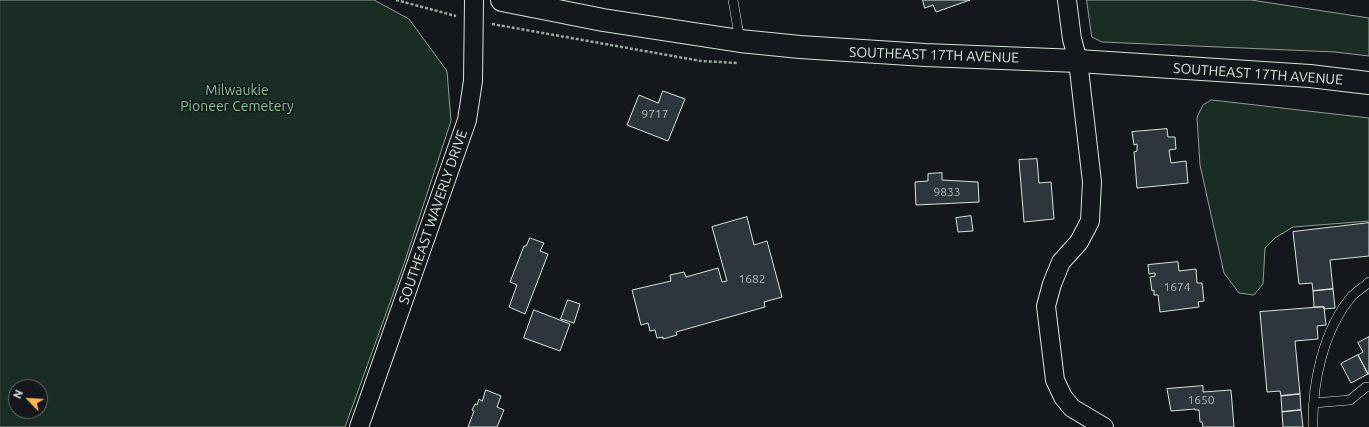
<!DOCTYPE html>
<html>
<head>
<meta charset="utf-8">
<style>
  body { margin:0 }
  #map { position:relative; width:1369px; height:427px; overflow:hidden; background:#14181c; font-family:Ubuntu,sans-serif }
  canvas { display:block }
  .north { position:absolute; left:8px; top:379px; width:40px; height:40px; box-sizing:border-box; background:#14181c; border:1px solid #626a69; border-radius:50%; rotate:295deg; font-size:11px; font-weight:700; line-height:16px; text-align:center; color:#d8e6dc }
  .north::after { content:''; display:block; margin:auto; width:14px; height:18px; background:#ffb74d; clip-path:polygon(50% 0,100% 100%,50% 72%,0 100%) }
</style>
</head>
<body>
<div id="map">
<canvas width="1369" height="427"></canvas>
<div class="north">N</div>
</div>
<script>
const context = document.querySelector('canvas').getContext('2d');
context.lineJoin = 'round';
function fillPath(path, color) {
  context.fillStyle = color;
  context.fill(path, 'evenodd');
}
function trace(path, color, width, dash) {
  context.strokeStyle = color;
  context.lineWidth = width;
  context.lineCap = dash ? 'butt' : 'round';
  context.setLineDash(dash || []);
  context.stroke(path);
}
function drawText(font, color, halo, rows, align = 'center') {
  context.font = font + ' Ubuntu,sans-serif';
  context.lineWidth = 3;
  context.setLineDash([]);
  context.textBaseline = 'middle';
  context.strokeStyle = halo;
  context.fillStyle = color;
  for (const [text, x, y, turn = 0] of rows) {
    context.save();
    context.translate(x, y);
    context.rotate((+turn || 0) * Math.PI / 180);
    context.textAlign = isNaN(turn) ? turn : align;
    if (halo) context.strokeText(text, 0, 0);
    context.fillText(text, 0, 0);
    context.restore();
  }
}
const green = new Path2D(`
  M0 0H374L409 19 447 71 451 121 405 261 345 427H0ZM16 387H40V411H16Z
  M1087 0H1251L1369 18V56L1335 52 1102 42 1092 37Z
  M1212 100 1369 118V221L1293 227 1275 238 1265 248 1263 284 1254 295 1239 293 1224 273 1200 165 1197 117 1203 105Z`);
const building = new Path2D(`
  M923 0H970L936 12 933 5 925 8Z
  M663 91 685 99 668 141 627 125 639 95 658 103Z
  M1167 129 1168 137H1175L1176 149 1169 150 1171 163 1186 161 1188 183 1137 188 1134 152 1137 151V144L1134 145 1132 132Z
  M1037 159 1039 183 1051 182 1054 219 1024 222 1019 160Z
  M942 173V180L978 182 979 202 916 205 915 182 928 181V174Z
  M971 216 973 231 958 232 956 218Z
  M747 217 754 245 767 241 782 297 764 302 765 307 676 332 677 335 663 339V337L657 338 655 330 650 331 648 323 641 325 632 290 671 281 670 275 684 272 686 277 718 268 722 282 727 281 712 227Z
  M1369 223V256L1330 260 1333 289 1313 291 1312 283 1299 284 1293 232Z
  M530 238 544 243 540 251 548 254 525 314 509 307 517 285 510 282 524 246H526Z
  M1178 262 1179 271 1196 269 1197 283H1202L1204 301 1198 302 1199 307 1160 312 1158 295H1154V290L1152 291 1150 277 1155 276V273L1149 274 1148 265Z
  M1333 289 1335 308 1324 309V307H1314L1313 291Z
  M568 300 580 304 574 323 561 319Z
  M1324 307 1326 325 1317 326 1318 339 1295 341 1300 394 1281 396 1280 391 1267 392 1260 312Z
  M534 310 570 324 560 351 524 338Z
  M1369 337V374H1368L1358 355 1363 352 1358 343Z
  M1358 355 1368 374 1351 383 1341 364Z
  M1203 386V392L1231 390 1234 427H1203L1202 422H1200L1199 410H1195V409L1171 411 1167 389Z
  M486 390 501 396 497 407 504 410 497 427H468L474 411 472 410 475 404 477 405 479 399 482 401Z
  M1300 394 1301 410 1282 412 1281 396Z
  M1301 410 1303 427H1283L1282 412Z`);
const path = new Path2D(`
  M396 0 456 16
  M492 24 701 61 738 63`);
const lane = new Path2D(`
  M733 0 740 41
  M1314 403 1350 400 1366 387H1369
  M1313 427C1312 384 1323 330 1352 296 1357 291 1364 287 1369 282`);
const street = new Path2D(`
  M1067 0 1072 39 1078 61 1092 182 1090 221 1079 242 1061 262 1052 284 1046 306 1055 380 1063 397 1072 408 1104 427
  M359 427 467 120 473 81 474 0`);
const secondary = new Path2D(`
  M502 0 603 20 740 41 800 47 925 55 1078 61 1310 76 1369 83`);
const numberNames = [
  ["9717",655,114],
  ["9833",947,192],
  ["1682",752,279],
  ["1674",1177,287],
  ["1650",1201,400]
];
const streetNames = [
  ["SOUTHEAST 17TH AVENUE",934,55,2],
  ["SOUTHEAST 17TH AVENUE",1258,74,4],
  ["SOUTHEAST WAVERLY DRIVE",433,217,-71]
];
const parkNames = [
  ["Milwaukie",237,90],
  ["Pioneer Cemetery",237,106]
];
fillPath(green, '#1a2d24');
trace(green, '#939e99', 1);
fillPath(building, '#2c363c');
trace(building, '#d8e6dc', 1);
trace(lane, '#d8e6dc', 10);
trace(street, '#d8e6dc', 20);
trace(secondary, '#d8e6dc', 24);
trace(path, '#9da8a2', 2.5, [3, 2]);
trace(lane, '#14181c', 9);
trace(street, '#14181c', 18);
trace(secondary, '#14181c', 22);
drawText('12px', '#adbab4', null, numberNames);
drawText('14px', '#d8e6dc', '#14181c', streetNames);
drawText('14px', '#8ac095', '#14181c', parkNames);
</script>
</body>
</html>
